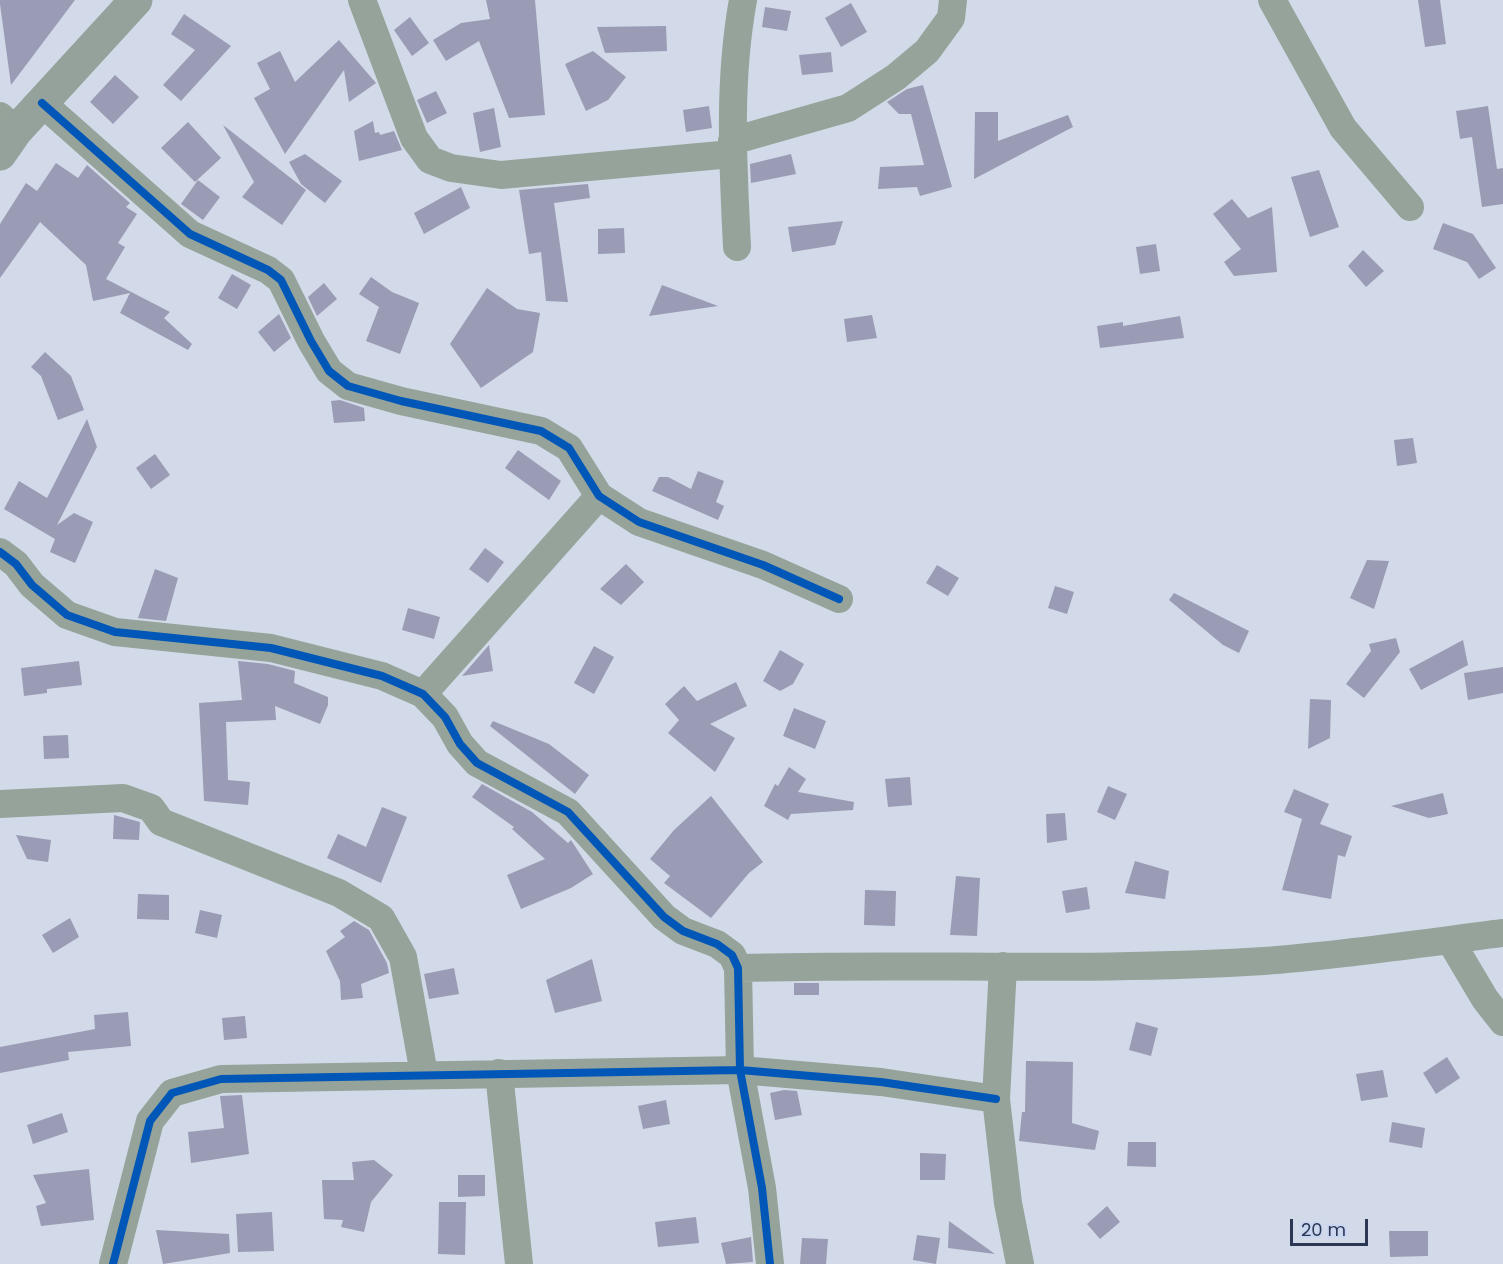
<!DOCTYPE html>
<html>
<head>
<meta charset="utf-8">
<style>
  body { margin:0 }
  #map { position:relative; width:1503px; height:1264px; overflow:hidden; background:#d2dae9; font-family:Poppins,sans-serif }
  canvas { display:block }
  .scale { position:absolute; left:1290px; top:1219px; width:78px; height:27px; box-sizing:border-box; border:3px solid #2b3753; border-top:0; padding-left:8px; font-size:18px; line-height:21px; white-space:nowrap; color:#2b3753; -webkit-text-stroke:4px #c9d6f2; paint-order:stroke }
</style>
</head>
<body>
<div id="map">
<canvas width="1503" height="1264"></canvas>
<div class="scale">20 m</div>
</div>
<script>
const context = document.querySelector('canvas').getContext('2d');
context.lineJoin = 'round';
function fillPath(path, color) {
  context.fillStyle = color;
  context.fill(path, 'evenodd');
}
function trace(path, color, width, dash) {
  context.strokeStyle = color;
  context.lineWidth = width;
  context.lineCap = dash ? 'butt' : 'round';
  context.setLineDash(dash || []);
  context.stroke(path);
}
const building = new Path2D(`
  M0 0H75L11 85 0 4Z
  M486 0H535L545 115 509 118 479 41 446 61 433 40 461 23 490 19Z
  M1418 0H1440L1446 44 1425 47Z
  M851 3 867 32 841 47 825 18Z
  M765 7 791 11 787 31 762 27Z
  M184 14 231 46 181 101 163 85 195 50 171 34Z
  M410 17 429 43 412 56 394 30Z
  M666 26 667 51 605 53 597 27Z
  M339 40 376 83 349 102 344 70 285 154 254 98 270 89 257 63 280 51 295 82Z
  M593 51 626 77 608 100 586 111 565 64Z
  M831 52 833 72 802 75 799 55Z
  M115 75 139 97 113 124 90 102Z
  M923 85 952 187 920 196 917 187 878 189 880 167 924 165 911 114H899L887 102 907 89Z
  M436 91 447 113 427 123 417 100Z
  M709 106 712 128 686 132 683 110Z
  M1488 106 1497 169 1503 168V204L1482 207 1472 137 1460 139 1456 111Z
  M494 108 501 147 480 152 473 113Z
  M975 112H998V141L1068 115 1073 127 974 179Z
  M373 121 375 133 379 132 380 135 394 131 402 150 359 161 354 131Z
  M188 122 221 158 195 182 161 148Z
  M223 125 306 190 282 225 242 197 254 182Z
  M305 154 342 181 325 203 301 184 289 162Z
  M791 154 796 174 751 183 750 164Z
  M56 163 78 178 87 165 130 203 126 207 137 214 118 243 125 247 106 279 170 312 164 318 192 344 188 350 120 313 130 293 93 301 86 265 40 222 0 278V224L26 183 37 191Z
  M1319 170 1339 227 1310 237 1291 177Z
  M198 180 220 197 203 220 181 204Z
  M588 184 590 198 554 203 568 302 546 301 541 252 529 254 519 190Z
  M461 187 470 208 424 234 414 213Z
  M1232 199 1248 218 1272 207 1277 272 1234 276 1224 262 1241 249 1213 214Z
  M843 221 835 245 792 252 788 227Z
  M1443 223 1473 234 1496 268 1479 279 1467 262 1433 249Z
  M624 228 625 253 598 254V229Z
  M1156 244 1160 271 1140 274 1136 247Z
  M1363 250 1384 271 1366 287 1348 266Z
  M232 274 251 285 237 309 218 298Z
  M371 277 392 292 419 303 400 354 366 341 379 307 359 294Z
  M324 283 337 299 317 316 308 297Z
  M662 285 718 306 649 316Z
  M487 288 517 309 540 313 533 352 481 388 450 344Z
  M279 314 291 338 274 352 258 332Z
  M872 315 877 338 847 342 844 319Z
  M1180 316 1184 338 1100 348 1097 326 1123 322V326Z
  M45 352 71 376 84 410 58 420 41 376 31 367Z
  M340 400 364 408 365 421 334 423 331 401Z
  M87 419 97 447 57 525 74 513 93 522 75 563 50 552 55 539 4 509 19 481 47 498Z
  M1413 438 1417 463 1397 466 1394 440Z
  M518 450 561 481 549 500 505 468Z
  M155 454 170 475 151 489 136 468Z
  M698 471 724 481 716 502 724 506 718 520 652 491 659 477H668L691 489Z
  M485 548 504 562 488 583 469 569Z
  M1367 560 1389 561 1374 609 1350 598Z
  M626 564 644 582 621 605 600 589Z
  M937 565 959 578 948 596 926 583Z
  M155 569 178 578 166 621 138 618Z
  M1055 586 1074 592 1067 614 1048 608Z
  M1174 593 1249 631 1239 653 1223 645 1169 600Z
  M408 608 440 617 434 639 402 630Z
  M1396 638 1400 652 1364 698 1346 684 1371 651 1369 644Z
  M1463 640 1468 665 1421 690 1409 669Z
  M489 645 493 671 462 676Z
  M594 646 614 657 594 694 574 683Z
  M780 650 804 664 793 684 780 691 763 681Z
  M79 661 82 685 47 689V693L24 696 21 668Z
  M238 661 268 664 295 671 294 683 328 697V705L320 724 275 706 276 720 226 722 228 780 250 782 248 805 204 801 199 703 242 700Z
  M1503 667V693L1468 700 1464 673Z
  M736 682 747 706 710 724 735 738 715 772 668 733 679 720 665 704 684 686 697 701Z
  M1310 699 1331 700 1330 738 1308 749Z
  M794 708 826 721 815 749 783 736Z
  M493 721 549 744 589 775 575 794 490 726Z
  M68 735 69 758 44 759 43 736Z
  M789 767 806 779 798 792 854 802 853 810 791 814 788 820 764 806 775 784 778 786Z
  M910 777 912 805 888 807 885 779Z
  M482 784 532 812 568 843 571 840 593 874 571 888 521 909 507 875 545 859 512 829 514 827 472 797Z
  M1108 786 1127 794 1115 820 1097 812Z
  M1294 789 1329 804 1320 824 1352 836 1345 857 1338 855 1331 899 1282 890 1302 819 1284 812Z
  M1443 793 1448 814 1429 818 1391 806Z
  M711 796 763 862 749 873 711 918 664 883 670 876 650 859 674 830Z
  M382 807 407 817 381 883 327 858 338 834 366 847Z
  M1065 813 1067 840 1047 843 1046 814Z
  M114 815 140 822 139 840 113 839Z
  M16 835 51 840 48 862 27 859Z
  M1135 861 1169 871 1165 899 1125 893Z
  M956 876 980 878 977 936 950 935Z
  M1087 887 1090 909 1066 913 1062 891Z
  M865 890 896 891 895 926 864 925Z
  M138 894 169 895V920L137 919Z
  M200 910 222 915 217 938 195 933Z
  M70 918 79 937 53 953 42 935Z
  M354 921 369 930 387 963 389 973 361 984 363 998 341 1000 340 981 326 951 345 937 340 931Z
  M592 959 602 1001 555 1013 546 980Z
  M454 968 459 994 429 999 424 974Z
  M794 983H819V995H794Z
  M128 1012 131 1046 68 1052 69 1060 0 1073V1047L95 1029 94 1015Z
  M245 1016 247 1038 224 1040 222 1018Z
  M1136 1022 1158 1028 1151 1056 1129 1050Z
  M1447 1057 1460 1078 1436 1094 1423 1073Z
  M1026 1061 1073 1062 1072 1123 1099 1131 1095 1150 1019 1141 1022 1112H1025Z
  M1383 1070 1388 1097 1361 1101 1356 1074Z
  M784 1090 797 1091 802 1115 775 1120 770 1093Z
  M242 1095 249 1154 191 1163 188 1132 224 1128 220 1096Z
  M666 1100 670 1124 643 1129 638 1106Z
  M62 1113 68 1132 33 1144 27 1125Z
  M1392 1122 1425 1128 1422 1148 1389 1142Z
  M1128 1142H1156V1167L1127 1166Z
  M920 1153 946 1154 945 1180H920Z
  M374 1160 393 1175 371 1202 364 1232 341 1227 343 1220 324 1219 322 1180H354L352 1162Z
  M89 1169 94 1220 41 1226 36 1206 46 1203 33 1175Z
  M458 1175H485V1196L458 1197Z
  M439 1202H466L465 1255 438 1254Z
  M1107 1206 1120 1222 1100 1239 1087 1224Z
  M272 1212 274 1251 238 1252 236 1214Z
  M696 1217 699 1243 658 1247 655 1222Z
  M949 1221 995 1254 948 1248Z
  M156 1230 229 1234 230 1253 163 1264Z
  M1389 1231H1428V1256L1390 1257Z
  M917 1235 940 1238 936 1264 913 1260Z
  M751 1237 753 1262 726 1264 721 1243Z
  M802 1238 828 1239 826 1264H800Z`);
const street = new Path2D(`
  M362 0 414 138 430 160 451 168 501 175 732 154
  M1272 0 1343 128 1410 207
  M42 103 190 234 268 270 281 280 311 341 329 371 348 386 401 401 541 431 569 448 599 496 639 522 763 565 839 599
  M0 116 16 131
  M732 141 848 108 896 77 927 51 951 18 953 0
  M737 247C733 165 728 82 743 0
  M0 552 16 564 32 585 67 615 115 632 271 648 382 676 423 694 445 717 460 744 477 763 568 812 664 917 683 931 717 944 732 955 738 968 740 1070 762 1188 770 1264
  M423 694 599 496
  M0 804 123 798 151 808 161 822 339 893 381 918 403 957 424 1074
  M1450 940 1485 999 1503 1022
  M1003 966 996 1099 1008 1203 1020 1264
  M738 968C913 963 1089 972 1264 961 1344 955 1424 943 1503 933
  M499 1073 519 1264
  M113 1264 150 1121 172 1093 221 1079 740 1070 881 1082 996 1099`);
const secondary = new Path2D(`
  M0 154 16 131 136 0`);
const cycleway = new Path2D(`
  M42 103 190 234 268 270 281 280 311 341 329 371 348 386 401 401 541 431 569 448 599 496 639 522 763 565 839 599
  M0 552 16 564 32 585 67 615 115 632 271 648 382 676 423 694 445 717 460 744 477 763 568 812 664 917 683 931 717 944 732 955 738 968 740 1070 762 1188 770 1264
  M113 1264 150 1121 172 1093 221 1079 740 1070 881 1082 996 1099`);
fillPath(building, '#9a9bb4');
trace(street, '#96a39a', 28);
trace(secondary, '#94a29b', 33);
trace(cycleway, '#0057b8', 8);
</script>
</body>
</html>
